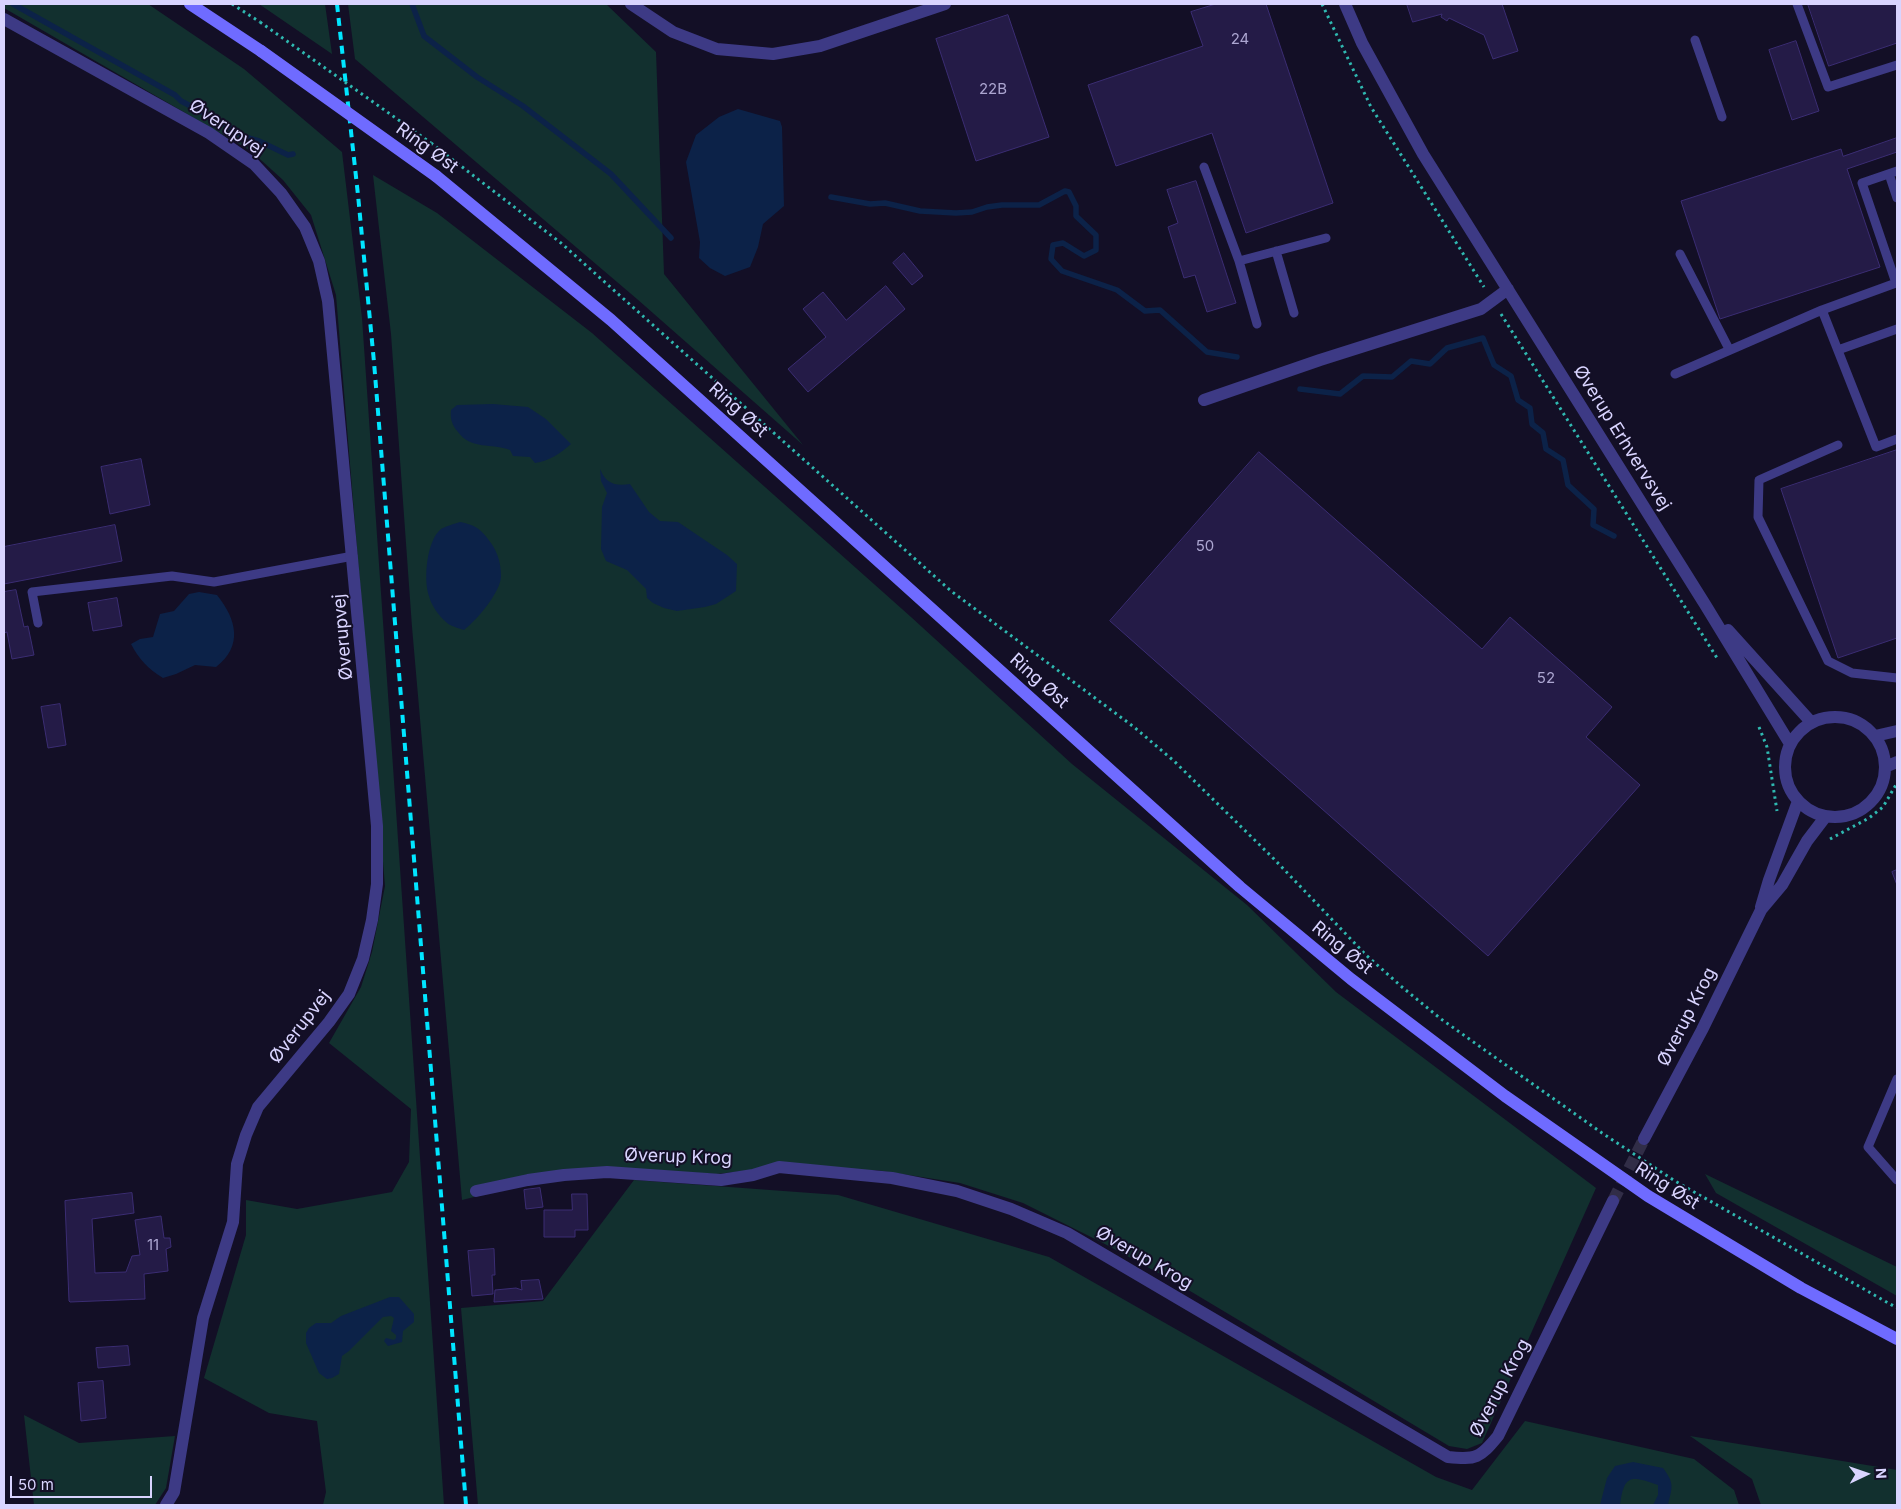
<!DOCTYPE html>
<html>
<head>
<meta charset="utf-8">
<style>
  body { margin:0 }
  #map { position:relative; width:1901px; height:1509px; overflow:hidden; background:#130f26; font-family:Inter,sans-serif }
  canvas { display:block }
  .frame { position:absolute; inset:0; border:5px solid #d9d4ff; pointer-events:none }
  .north { position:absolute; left:1841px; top:1449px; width:50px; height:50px; -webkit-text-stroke:4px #130f26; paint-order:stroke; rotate:87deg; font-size:14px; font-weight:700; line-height:20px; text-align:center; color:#d9d4ff }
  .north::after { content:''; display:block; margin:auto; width:18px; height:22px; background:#d9d4ff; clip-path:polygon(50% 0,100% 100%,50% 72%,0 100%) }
  .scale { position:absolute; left:10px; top:1476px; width:142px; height:22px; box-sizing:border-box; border:2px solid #d9d4ff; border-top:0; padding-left:6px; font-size:15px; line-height:18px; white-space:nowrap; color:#d9d4ff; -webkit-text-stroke:4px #130f26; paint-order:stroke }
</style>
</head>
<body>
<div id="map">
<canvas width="1901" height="1509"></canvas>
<div class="frame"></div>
<div class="north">N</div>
<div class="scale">50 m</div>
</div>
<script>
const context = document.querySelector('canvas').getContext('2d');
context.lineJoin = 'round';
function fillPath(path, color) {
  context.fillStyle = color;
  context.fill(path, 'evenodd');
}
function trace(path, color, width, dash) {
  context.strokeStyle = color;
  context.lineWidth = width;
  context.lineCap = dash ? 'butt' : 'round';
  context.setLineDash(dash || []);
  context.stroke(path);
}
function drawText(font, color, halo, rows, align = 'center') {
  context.font = font + ' Inter,sans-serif';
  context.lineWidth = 4;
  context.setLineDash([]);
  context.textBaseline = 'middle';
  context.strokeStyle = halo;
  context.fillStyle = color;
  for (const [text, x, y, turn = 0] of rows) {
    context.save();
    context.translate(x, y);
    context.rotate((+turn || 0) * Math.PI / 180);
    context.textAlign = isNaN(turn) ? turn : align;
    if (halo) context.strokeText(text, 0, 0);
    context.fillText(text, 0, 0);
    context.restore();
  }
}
const green = new Path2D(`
  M4 4H148L244 69 342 152 362 318 444 1505H323L326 1492 317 1421 269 1413 204 1378 246 1235V1200L297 1209 392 1192 409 1162 411 1109 329 1043 361 987 372 952 385 886 336 295 311 215 283 180 251 151 4 8Z
  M259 4H325L332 54Z
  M348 4H606L656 52 664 274 803 445 637 299 355 59Z
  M373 175 437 213 592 333 911 617 1072 764 1247 905 1336 992 1596 1188 1482 1443 1467 1449 1449 1446 1175 1282 1103 1243 1023 1203 960 1183 876 1170H753L716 1174 609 1168 473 1188 474 1197 462 1200 412 627 391 334Z
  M1705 1174 1897 1267V1296L1716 1193Z
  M634 1180 838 1195 1049 1257 1436 1477 1472 1490 1525 1421 1694 1459 1734 1490 1739 1505H478L461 1308 543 1301Z
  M24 1415 79 1443 175 1436 166 1488 155 1505H34Z
  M1690 1436 1897 1470V1505H1761L1752 1479Z`);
const water = new Path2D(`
  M738 109 780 121 782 127 784 206 763 224 758 247 750 267 725 276 710 268 699 258 700 242 686 162 696 135 719 117Z
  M493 404 528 407 546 419 571 444C561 453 549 461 535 463L530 457 513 456 510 450C492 443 471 450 458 432 452 425 450 419 451 410L457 405Z
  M600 469C606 484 615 486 630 484L649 512 660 521 678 522 727 555 737 564 736 591 716 604 705 607 677 611 664 608 653 603 647 598 646 589 627 570 606 561 601 549 602 507 607 493 601 481Z
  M460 522C476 525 482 530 491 543 498 553 501 564 501 576 501 592 476 621 464 630 458 628 450 626 446 622 439 616 431 605 429 596 423 579 427 540 441 529 446 526 454 524 460 522Z
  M199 592 217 595C237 620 243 646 216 667L195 665 176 674 163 678C148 669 139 659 131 644L140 639 153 637 160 614 174 611 189 594Z
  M390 1297H399L414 1314V1322L403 1331 402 1342 388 1346 384 1341 386 1338 394 1340 396 1338V1335L391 1331 394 1318 391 1316 383 1317 349 1351 342 1356 339 1374 332 1378 327 1379 319 1373 306 1343V1333L309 1328 316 1323H331L341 1316Z
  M1633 1462 1663 1468C1675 1484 1672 1487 1668 1505H1653L1658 1495V1485C1630 1475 1624 1475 1620 1505H1600L1607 1478 1615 1466Z`);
const stream = new Path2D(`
  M13 4 175 95 181 101 221 122 245 137 259 141 288 155 293 154
  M412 4 424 36 477 77 523 106 611 174 671 238
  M831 197 870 204 885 203 920 211 956 213 972 212 987 207 1002 205H1039L1065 191 1069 192 1076 206V216L1096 235V250L1084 256 1063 243 1053 245 1051 259 1062 271 1117 290 1145 311 1160 310 1207 352 1237 357
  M1300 389 1340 394 1363 376 1392 377 1411 361 1430 364 1447 348 1483 338 1494 365 1511 376 1518 400 1530 408 1532 424 1543 433 1546 449 1563 460 1568 485 1594 509 1593 525 1614 536`);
const building = new Path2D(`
  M1216 4H1266L1333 203 1246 233 1212 133 1116 166 1088 85 1203 46 1191 12Z
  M1407 4H1502L1518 51 1493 59 1484 35 1449 18 1447 21 1441 17 1442 14 1413 22Z
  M1808 4H1897V43L1829 66Z
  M1008 15 1049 137 976 161 936 39Z
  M1796 41 1819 111 1792 120 1769 50Z
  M1897 138V152L1847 169 1880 267 1720 319 1681 201 1841 149 1843 156Z
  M1196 181 1236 303 1207 312 1195 275 1184 278 1168 227 1178 223 1167 190Z
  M904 253 923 276 912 285 893 263Z
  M886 286 905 309 808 392 788 369 826 337 803 309 823 292 846 320Z
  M1897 450V638L1838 658 1781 489Z
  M1259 452 1482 649 1510 617 1612 707 1586 737 1640 785 1488 956 1110 621Z
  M141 459 150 505 110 514 101 467Z
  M115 525 122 561 4 584V547Z
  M16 590 24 627 28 626 34 655 12 659 7 632 4 633V592Z
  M117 598 122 626 93 631 88 603Z
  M60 704 66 745 48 748 41 707Z
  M1897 870V885L1892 872Z
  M540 1188 543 1207 526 1209 524 1190Z
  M132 1193 134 1213 92 1219 95 1273 126 1272 132 1256 140 1255 135 1220 161 1216 164 1238H170L171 1247 166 1249 168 1271 144 1274 145 1299 70 1302 69 1301 65 1201Z
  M572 1194H587L588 1230H575V1237H544V1210H572Z
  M494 1249 495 1275H492L493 1294 472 1296 468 1251Z
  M539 1280 543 1299 494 1302 495 1290 516 1288 522 1290 521 1281Z
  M128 1346 130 1365 98 1368 96 1348Z
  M103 1381 106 1418 81 1421 78 1383Z`);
const minorTunnel = new Path2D(`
  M1613 1201 1644 1139`);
const path = new Path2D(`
  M232 4 260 22
  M1322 4 1371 107 1484 287
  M431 143 561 243 951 591 1134 727 1174 761 1274 859 1366 955 1402 987 1441 1019 1602 1133 1675 1181 1897 1308
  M1501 314 1717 658
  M1759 727 1767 747 1777 811
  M1830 839 1869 818 1883 807 1897 783`);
const service = new Path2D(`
  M1797 4 1828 87 1897 65
  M1695 40 1722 117
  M1204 167 1239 261 1326 238
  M1889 174 1897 198
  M1276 251 1294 313
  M1680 254 1729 349
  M1239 261 1257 324
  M1822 310 1896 283 1862 183 1897 171
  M1838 350 1897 329
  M1675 374 1822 310 1876 447 1897 439
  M1838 445 1759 480 1758 517 1828 661 1852 673 1897 678
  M38 623 32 592 172 576 214 582 353 556
  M1897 1079 1868 1147 1897 1180`);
const minor = new Path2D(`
  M631 4 673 32 717 49 773 54 820 46 945 4
  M1345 4 1362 43 1423 154 1706 606 1790 744
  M4 19 209 133 254 164 281 193 305 227 319 261 328 301 377 826V884L372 920 363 959 349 994 329 1022 258 1107 246 1135 237 1164 233 1222 203 1318 174 1492 166 1505
  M1204 400 1320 360 1481 309 1508 289
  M1728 630 1811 722
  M1785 767a50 50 0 1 1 100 0a50 50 0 1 1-100 0Z
  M1875 736 1897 731
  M1885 767 1897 762
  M1761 907 1769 880 1798 801
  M1644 1139 1702 1030 1761 910 1782 885 1807 841 1826 816
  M476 1191 528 1180 564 1175 607 1172 721 1180 753 1175 779 1167 892 1178 957 1191 1011 1209 1067 1233 1448 1457C1476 1460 1480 1458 1498 1436L1613 1201`);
const secondary = new Path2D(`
  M190 4 261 51
  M436 176 611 320 1240 887 1351 979 1505 1096 1648 1196 1801 1288 1897 1339`);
const rail = new Path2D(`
  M337 4 358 195 374 362 466 1505`);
const pathBridge = new Path2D(`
  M260 22 431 143`);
const secondaryBridge = new Path2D(`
  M261 51 436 176`);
const numberNames = [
  ["24",1240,39],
  ["22B",993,89],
  ["50",1205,546],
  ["52",1546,678],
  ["11",153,1245]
];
const streetNames = [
  ["Øverupvej",227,128,34],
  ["Ring Øst",427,148,36],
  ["Ring Øst",738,410,42],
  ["Øverup Erhvervsvej",1622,438,58],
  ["Øverupvej",343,637,-95],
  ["Ring Øst",1039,681,42],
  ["Ring Øst",1342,948,39],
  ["Øverup Krog",1687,1017,-63],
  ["Øverupvej",300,1027,-52],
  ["Øverup Krog",678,1157,2],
  ["Ring Øst",1667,1186,32],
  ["Øverup Krog",1144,1258,30],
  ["Øverup Krog",1500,1388,-62]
];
fillPath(green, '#12302f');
fillPath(water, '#0c2248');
trace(stream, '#0c2248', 5.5);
fillPath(building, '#241b47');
trace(building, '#3b2d73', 1);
trace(minorTunnel, '#312d47', 12, [12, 6]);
trace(path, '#2fb8b0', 3, [2.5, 4]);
trace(service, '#3d3a85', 9);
trace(minor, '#3d3a85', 12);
trace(secondary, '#6f6bff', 12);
trace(rail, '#00e5ff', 4, [8, 6]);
trace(pathBridge, '#2fb8b0', 3, [2.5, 4]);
trace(secondaryBridge, '#6f6bff', 12);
drawText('15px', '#aca6d1', null, numberNames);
drawText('18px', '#d9d4ff', '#130f26', streetNames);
</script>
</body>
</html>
